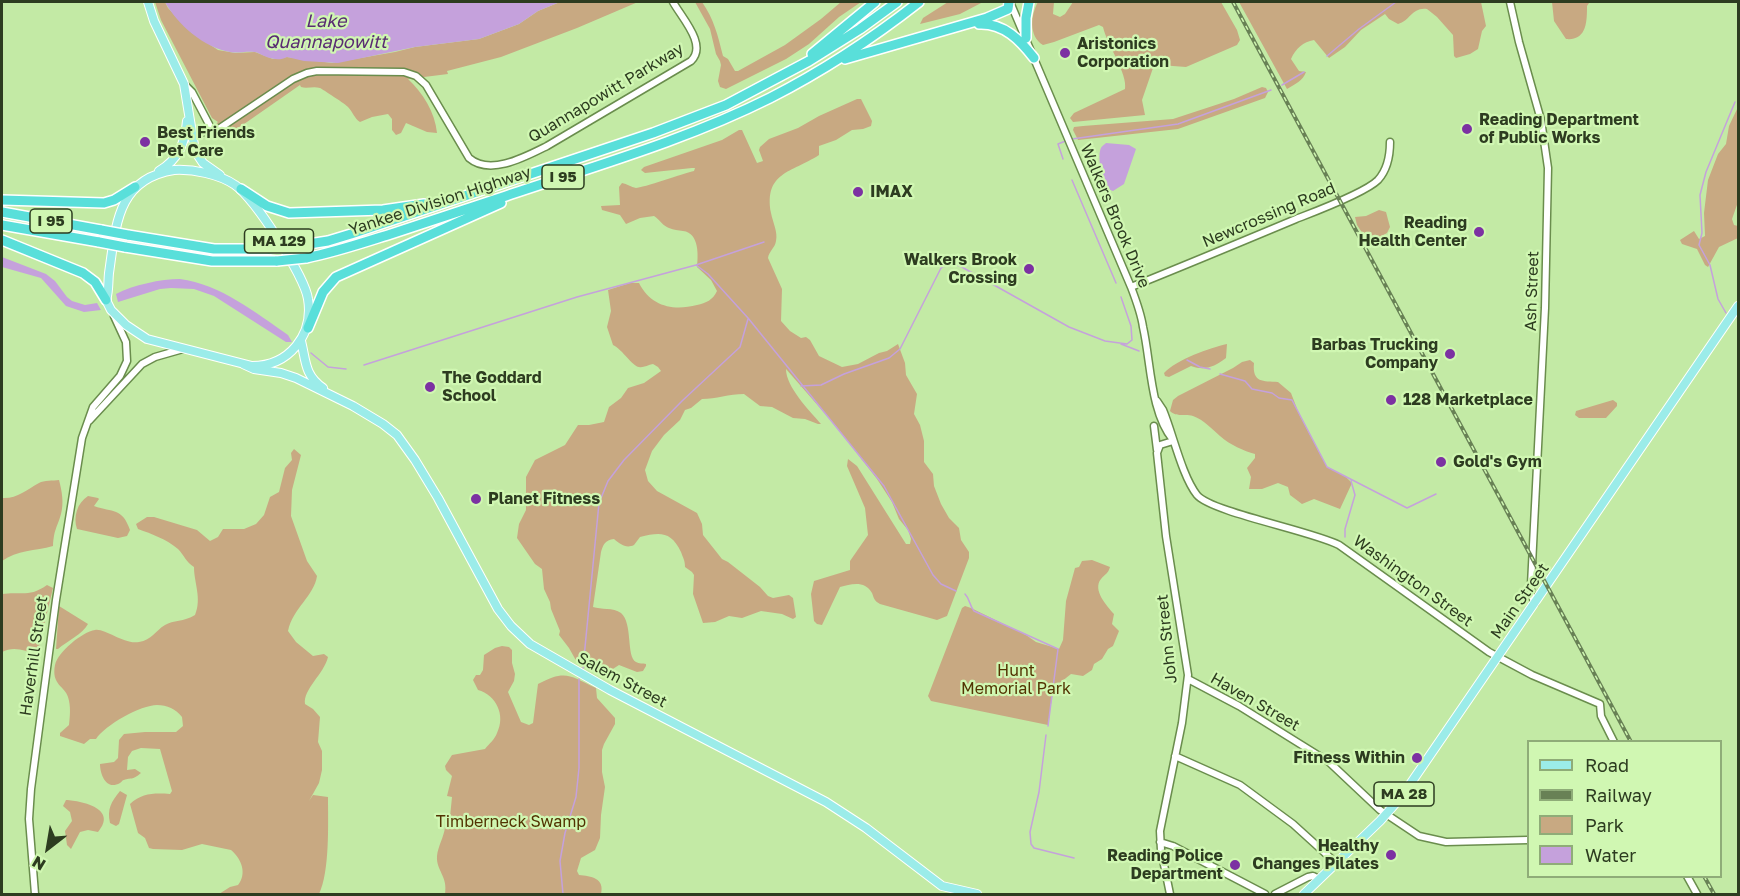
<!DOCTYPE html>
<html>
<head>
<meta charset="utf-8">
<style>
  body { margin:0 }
  #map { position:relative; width:1740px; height:896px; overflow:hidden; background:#c3eaa5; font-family:"Golos Text",sans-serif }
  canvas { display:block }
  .frame { position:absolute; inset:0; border:3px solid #2d3c20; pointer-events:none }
  .legend { position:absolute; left:1527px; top:740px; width:195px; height:138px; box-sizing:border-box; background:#d0f7b2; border:2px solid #8fac78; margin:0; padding:8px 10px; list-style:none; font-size:18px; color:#2d3c20 }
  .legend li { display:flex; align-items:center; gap:12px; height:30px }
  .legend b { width:30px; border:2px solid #8fac78 }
  .north { position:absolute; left:18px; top:818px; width:60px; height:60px; -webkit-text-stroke:4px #d0f7b2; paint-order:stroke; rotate:211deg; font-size:16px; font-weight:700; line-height:24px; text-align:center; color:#2d3c20 }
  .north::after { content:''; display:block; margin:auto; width:21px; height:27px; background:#2d3c20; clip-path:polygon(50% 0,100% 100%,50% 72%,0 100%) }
</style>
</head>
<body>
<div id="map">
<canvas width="1740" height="896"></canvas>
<div class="frame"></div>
<ul class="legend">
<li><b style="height:8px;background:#9bece9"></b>Road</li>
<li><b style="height:8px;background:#688155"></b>Railway</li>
<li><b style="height:16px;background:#c8a982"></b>Park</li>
<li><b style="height:16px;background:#c5a1dc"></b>Water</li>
</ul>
<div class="north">N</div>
</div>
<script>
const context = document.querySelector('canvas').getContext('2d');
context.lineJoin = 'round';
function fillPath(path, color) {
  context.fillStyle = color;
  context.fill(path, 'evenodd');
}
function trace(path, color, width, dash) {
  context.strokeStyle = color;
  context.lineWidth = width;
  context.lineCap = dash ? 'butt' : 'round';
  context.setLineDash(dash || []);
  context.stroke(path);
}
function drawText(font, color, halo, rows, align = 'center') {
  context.font = font + ' "Golos Text",sans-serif';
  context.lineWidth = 4.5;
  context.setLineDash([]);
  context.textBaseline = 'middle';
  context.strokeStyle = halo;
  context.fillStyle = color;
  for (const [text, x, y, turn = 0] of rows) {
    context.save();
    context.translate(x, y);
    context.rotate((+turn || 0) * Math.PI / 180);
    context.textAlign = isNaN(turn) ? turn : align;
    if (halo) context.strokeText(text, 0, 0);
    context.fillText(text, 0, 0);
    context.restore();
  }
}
const green = new Path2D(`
  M155 2H165L168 8 191 32 218 50 235 53 255 52 273 59 287 57 332 63 395 52 415 47 479 39 519 24 538 11 560 2H638L577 28 501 57 447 71 448 74 408 79C423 93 435 112 437 133L427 132 406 123 401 133 396 135 392 130V119L388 114 372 117 360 122C354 118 353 112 348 107 347 105 322 89 320 88 313 86 307 89 301 87L300 85 224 138 216 124 218 122 212 118 161 20Z
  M695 2H702C714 19 718 36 723 56L728 59 735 71H738L785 45 821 19 841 2H861L839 17 809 44 786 59 726 89 720 87 718 81 721 65 720 61 716 54 710 29Z
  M948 2H983L960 14 920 24 923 18Z
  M1038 2H1054L1053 14 1060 17 1065 14 1073 2H1221L1237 30 1240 40 1237 45 1186 67 1160 65 1153 68 1142 100 1145 115 1073 122 1070 118 1074 113 1125 89C1128 74 1107 45 1103 27L1099 25 1054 42 1043 45C1028 36 1031 14 1038 2Z
  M1239 2H1481L1486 26 1482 31 1478 49 1470 54 1456 58 1454 56 1453 35 1437 17 1427 9C1412 7 1410 21 1398 24L1389 19 1385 14 1361 30 1345 47 1329 58 1314 40C1303 42 1296 48 1291 59L1299 71 1306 72C1303 81 1295 84 1287 89Z
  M1552 2H1597L1589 3 1587 6C1587 21 1587 41 1566 39L1554 21Z
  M1262 87 1266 88 1268 92 1265 98 1178 129 1078 140 1073 130 1074 127 1083 126 1173 119 1234 99Z
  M857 99H861L872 121 871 126 863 129 852 130 836 140 819 146V155C791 173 764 172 771 213 773 223 778 232 776 241 775 248 769 251 768 258L782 289 781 321 790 331 801 338 806 337 810 340 819 356 842 367 858 364 879 353 887 351 898 344 905 363 906 375 917 394 914 414 920 425 924 441V462L933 474 934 486 941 504 949 518 959 528 961 540 969 552V558L947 616 937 620 880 604C874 601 874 598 872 593 865 580 851 584 840 587L822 625 817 624 814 621 811 594 814 581 850 570V561L868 535 865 508 847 466 848 459 857 466 906 544H910L911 539 908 530 899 519 892 502 877 479 835 425 786 369C786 387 809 410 821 424H818L805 419 793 418 772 407 760 406 744 394C729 394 716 399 702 399L691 408 685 410 680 420 664 435 652 451 645 470 648 481 657 491 697 513 702 524 703 535 722 559 728 562 760 587 768 596 773 598 789 595 793 598 796 617 793 619 782 614 761 611 742 618 729 616 715 622 703 623 693 594 694 575 692 572 685 567C685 560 683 558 681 552 671 531 660 532 640 537L634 545C626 549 620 544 614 539 605 540 603 545 601 552L593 607C601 610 613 607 621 613 633 623 626 657 636 662 639 664 643 663 646 664V666L643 671 637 672 619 665 602 676 578 664 569 648 559 635 560 631 551 609 550 602 544 589 542 569 535 564 517 538 519 524 526 510V477L535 460 565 445 578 425H589L604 422 609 407 621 398 628 388 644 383 661 371 658 367 653 364C648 365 643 368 639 367 632 366 623 350 613 345L607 327 611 311 608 290 630 283H639C651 307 674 311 697 305 706 303 713 300 717 291L711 280 697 267C698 257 700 233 683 231 678 230 674 230 669 228 663 226 660 220 654 216L640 218 626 224 620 215 602 210 601 206 620 205 619 187 622 183C627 184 631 187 636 188 642 188 685 173 694 171L695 168H692L645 173 641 170 644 167 722 140 739 130H742L757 163 763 161 759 150 760 147 769 139 798 128 819 116Z
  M1738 107V202L1732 219 1734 225 1738 226V238L1719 247 1708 267 1705 265 1697 249 1682 244 1680 240 1694 231 1699 239 1705 236 1704 213 1708 180 1718 154 1726 144 1729 126Z
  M1379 210 1386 212 1390 227 1387 233 1369 243 1357 225 1355 217 1366 216Z
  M1227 344 1226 358C1214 367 1205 371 1191 366L1169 377 1165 376 1164 373C1177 359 1210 348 1227 344Z
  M1250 360 1254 363C1252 383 1263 381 1278 382L1291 393 1299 414 1327 467 1346 477 1352 483 1340 509 1314 499 1302 504 1290 495 1288 487 1278 483 1262 489H1249L1251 477 1247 468 1255 458V454C1244 451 1230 445 1220 436 1212 429 1204 420 1193 416 1185 413 1177 418 1170 411L1173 400 1178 396 1233 368 1242 362Z
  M1613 400 1617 403V406L1606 418H1579L1575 415 1576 411Z
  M294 449 301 455 292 490 291 516 307 561 317 576C314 596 293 608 288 631L296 642 313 656 324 654 328 657C324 674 303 689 305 704L313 709 320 717 318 742 322 751V770L319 783 309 801 313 795 328 797C328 822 330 872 319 894H219L230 887 238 885C247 874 242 859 231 850L202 844 182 850 153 849 149 848 145 838 138 833 130 804C142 793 154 793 170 794L172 791 160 749 141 748 132 751 128 757 127 770 135 769 141 773C132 781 131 777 124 780 122 780 122 782 120 783 106 791 100 774 100 764L114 762 118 758 119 740 124 734 145 732H176L183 726 182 717C176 709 167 705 157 705 141 705 105 725 96 739H90L84 744 60 736V733L69 725C70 716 71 706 68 697 65 686 51 685 55 665 58 652 82 632 95 630 105 628 124 645 139 642 152 640 155 631 165 625 173 620 184 622 195 615 202 598 194 583 194 567 186 562 184 555 178 549 166 539 152 534 138 529L136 524 147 517H154L197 530 210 541 218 537 223 529H244L256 524 264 515 270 497 279 492 285 468 292 460 291 453Z
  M59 480C62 491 64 503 61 514 57 528 54 529 53 546 35 551 17 550 2 561V498C17 499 26 490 39 483 44 480 53 481 59 480Z
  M88 496 98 498 99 499 94 506C113 513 122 507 130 530L127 536 118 538 77 529C73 517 77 503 88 496Z
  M1092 560 1110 567C1108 574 1105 574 1101 579 1092 590 1107 606 1114 614L1112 624 1119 631 1113 646 1108 649 1102 659 1094 664 1092 670 1083 676 1071 674 1061 682 1054 684 1048 725 931 701 928 696 962 608 965 606 971 608 1026 635 1036 642 1059 649 1063 640 1066 601 1075 568 1079 567 1082 561Z
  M47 585 53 588 37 655C25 650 13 646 2 652V594C21 591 29 598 47 585Z
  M59 606 88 624C83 634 67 641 58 649H56Z
  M502 646 509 647 512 650V663L515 674 514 681 508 692 521 722 529 725 533 723 538 684C566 669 570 676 596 688L597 698 615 718V724L604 744 602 750V772L605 787 601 815 600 838 595 850 581 858 577 871 579 875C591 876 605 878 601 894H445C448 876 436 871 437 856 438 846 444 837 445 827H449L452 797 447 796 452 776 446 770 445 766 452 755 485 749C489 744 495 739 497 733 506 715 496 695 478 690L473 680 476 675H480L483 670 484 655 495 648Z
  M120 791 127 795 119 824 116 826 110 823C107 809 111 802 120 791Z
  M66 800C83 801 118 809 98 832L88 830 80 832 71 849 67 845 65 831 72 821 70 812 63 806Z`);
const water = new Path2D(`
  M165 2H560L538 11 519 24 479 39 415 47 338 63 304 61 287 57C278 62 268 58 258 53 250 50 238 54 230 52 204 48 177 24 165 2Z
  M1106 143 1129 145 1136 149 1124 184 1113 191 1105 188C1102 182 1098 158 1100 151 1101 146 1103 146 1106 143Z
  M2 257 46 274 55 281 67 297 72 301 85 305 97 303 101 310 84 312 66 306 41 278 2 267Z
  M180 279C220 284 256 313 288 335L292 342H286L214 296 194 289 171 288 160 289 118 302 116 294C133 285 161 279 180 279Z`);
const stream = new Path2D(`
  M1327 56 1359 29 1396 2
  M1282 85 1304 72
  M1072 139 1178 124 1271 90
  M1063 159 1058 144 1068 140
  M1072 180 1116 283
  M696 265 708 274 748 318 884 486 933 575 941 584 956 591
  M1726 313 1718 299 1710 265 1699 245 1702 233 1700 195 1706 172 1735 102
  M1121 344 1139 351
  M311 353 328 367 346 369
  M1187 360 1200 367 1210 369
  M364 365 577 297 696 265 764 242
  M1220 374 1245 381 1252 389 1272 393 1279 398 1292 400 1327 467 1407 508 1436 494
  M801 386 821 385 844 374 889 358 900 349 941 268 949 263 960 266 1069 327 1105 341 1127 344 1132 340 1131 326 1121 297
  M1345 537V529L1355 495 1351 481
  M965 594C970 599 969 605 974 611L1058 649 1048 726
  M583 668 599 503 608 481 624 460 682 401 740 347 748 319
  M1046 735 1039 792 1030 832 1031 844 1034 848 1074 858
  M563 894 560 861 565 833 576 797 579 768V679`);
const minor = new Path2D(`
  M1010 2 1131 287C1136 300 1141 313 1143 327 1151 362 1150 412 1173 440
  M1510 2 1519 42 1541 120 1548 168 1545 308 1531 585V595L1535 603
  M184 84 192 92 212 130
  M192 135 220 128 293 79 307 73 317 71 404 72 416 76 426 85 469 158C490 176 525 157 547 146L691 61C708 45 681 17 673 2
  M1131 287C1186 265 1241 242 1296 219 1314 212 1365 193 1378 180 1388 169 1390 156 1390 142
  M1157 401 1163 410C1173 434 1182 476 1197 495 1211 512 1312 531 1339 545L1489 652 1532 675 1600 704 1601 716 1614 742
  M89 421 142 364 155 357 183 349
  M1154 426 1157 450
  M1188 679 1239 706 1329 762 1380 810 1419 836 1446 842 1528 840
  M1175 756 1240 785 1293 824 1336 863
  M1160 842 1173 846 1265 894
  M1687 876 1697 894
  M35 894 29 819 31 789 56 600 82 438 93 407 120 376 127 361 126 342 114 316
  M1170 894 1161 850 1160 831 1182 723 1188 675 1166 536 1157 453 1160 445 1173 441
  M1275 894 1308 877 1313 876 1319 879`);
const major = new Path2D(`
  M148 2 154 21 184 84 195 151 203 163 220 175
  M174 170C193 169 219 174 235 185 254 197 305 277 308 299 314 335 289 366 252 366L147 339 126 325 111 310 106 300C109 291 108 282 109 273 116 225 117 179 174 170Z
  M159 171C179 159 185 143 187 121
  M301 341C306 360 304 375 323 388
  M243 364 254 369 281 373 296 378 353 406 383 424 397 435 415 460 438 498 498 609 511 626 530 644 610 690 826 802 866 828 942 886 977 894
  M1304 894 1380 821 1402 796 1738 306`);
const highway = new Path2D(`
  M979 24C1004 23 1020 40 1034 58
  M1026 38V18L1029 2
  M812 54 875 2
  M845 59 987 18 1008 9 1009 2
  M241 189 267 206 289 213 383 210 424 204
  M2 200 104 203 114 200 135 187
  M2 212 101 230
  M2 225 99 242
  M128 235 214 249H269
  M2 240 83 273 95 282 106 300
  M296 246 328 241 351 234 653 133 726 105 809 61 860 29 897 2
  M125 247 212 261H277
  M306 258C336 252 365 242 394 233 431 221 469 208 506 196 595 166 686 140 770 98 823 71 873 38 919 2
  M308 328 323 292 336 277 501 203`);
const rail = new Path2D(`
  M1233 2 1631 742
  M1704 876 1714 894`);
const highwayBridge = new Path2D(`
  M101 230 128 235
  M99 242 125 247
  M269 249 296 246
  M277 261 306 258`);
const markers = [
  [1065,53,6,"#7c31a2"],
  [1467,129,6,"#7c31a2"],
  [145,142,6,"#7c31a2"],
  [858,192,6,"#7c31a2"],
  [1479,232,6,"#7c31a2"],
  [1029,269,6,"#7c31a2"],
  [1450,354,6,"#7c31a2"],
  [430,387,6,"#7c31a2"],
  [1391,400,6,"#7c31a2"],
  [1441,462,6,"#7c31a2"],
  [476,499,6,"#7c31a2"],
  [1417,758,6,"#7c31a2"],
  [1391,855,6,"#7c31a2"],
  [1235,865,6,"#7c31a2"]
];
const shields = [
  [563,177,42],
  [51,221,42],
  [279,241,69],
  [1404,794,60]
];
const shieldNames = [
  ["I 95",563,177],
  ["I 95",51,221],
  ["MA 129",279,241],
  ["MA 28",1404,794]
];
const poiNames = [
  ["Aristonics",1077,44],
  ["Corporation",1077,62],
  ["Reading Department",1479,120],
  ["of Public Works",1479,138],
  ["Best Friends",157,133],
  ["Pet Care",157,151],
  ["IMAX",870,192],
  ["Reading",1467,223,"right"],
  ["Health Center",1467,241,"right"],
  ["Walkers Brook",1017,260,"right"],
  ["Crossing",1017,278,"right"],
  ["Barbas Trucking",1438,345,"right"],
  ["Company",1438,363,"right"],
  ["The Goddard",442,378],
  ["School",442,396],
  ["128 Marketplace",1403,400],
  ["Gold's Gym",1453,462],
  ["Planet Fitness",488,499],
  ["Fitness Within",1405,758,"right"],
  ["Healthy",1379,846,"right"],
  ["Changes Pilates",1379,864,"right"],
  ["Reading Police",1223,856,"right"],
  ["Department",1223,874,"right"]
];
const streetNames = [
  ["Quannapowitt Parkway",606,93,-31],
  ["Yankee Division Highway",440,201,-18],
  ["Newcrossing Road",1269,215,-23],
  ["Walkers Brook Drive",1115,216,67],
  ["Ash Street",1532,291,-88],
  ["Washington Street",1413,581,36],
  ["Main Street",1520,601,-55],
  ["John Street",1167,639,-96],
  ["Haverhill Street",34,656,-82],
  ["Salem Street",622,680,28],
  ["Haven Street",1255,702,30]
];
const parkNames = [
  ["Hunt",1016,671],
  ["Memorial Park",1016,689],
  ["Timberneck Swamp",511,822]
];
const waterNames = [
  ["Lake",326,21],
  ["Quannapowitt",326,42]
];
fillPath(green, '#c8a982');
fillPath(water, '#c5a1dc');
trace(stream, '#c5a1dc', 1.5);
trace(minor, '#6a8d4d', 9);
trace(major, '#fff', 10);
trace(highway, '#fff', 12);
trace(minor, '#fff', 6);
trace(major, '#9bece9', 8);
trace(highway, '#59dfda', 9);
trace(rail, '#688155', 4);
trace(rail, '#d0f7b2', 1.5, [4.5]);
trace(highwayBridge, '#fff', 12, []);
trace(highwayBridge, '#59dfda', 9);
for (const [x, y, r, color] of markers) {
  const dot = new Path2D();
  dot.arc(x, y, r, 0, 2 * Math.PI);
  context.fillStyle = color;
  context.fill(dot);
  trace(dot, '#d0f7b2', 2);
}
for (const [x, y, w] of shields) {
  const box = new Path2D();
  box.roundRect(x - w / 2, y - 12, w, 24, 4.5);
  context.fillStyle = '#d0f7b2';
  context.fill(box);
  trace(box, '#2d3c20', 1.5);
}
drawText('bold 15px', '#2d3c20', null, shieldNames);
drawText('bold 16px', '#2d3c20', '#d0f7b2', poiNames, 'left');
drawText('16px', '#2d3c20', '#d0f7b2', streetNames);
drawText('16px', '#523302', '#d0f7b2', parkNames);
drawText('italic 18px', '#592c72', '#d0f7b2', waterNames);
</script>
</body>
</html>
